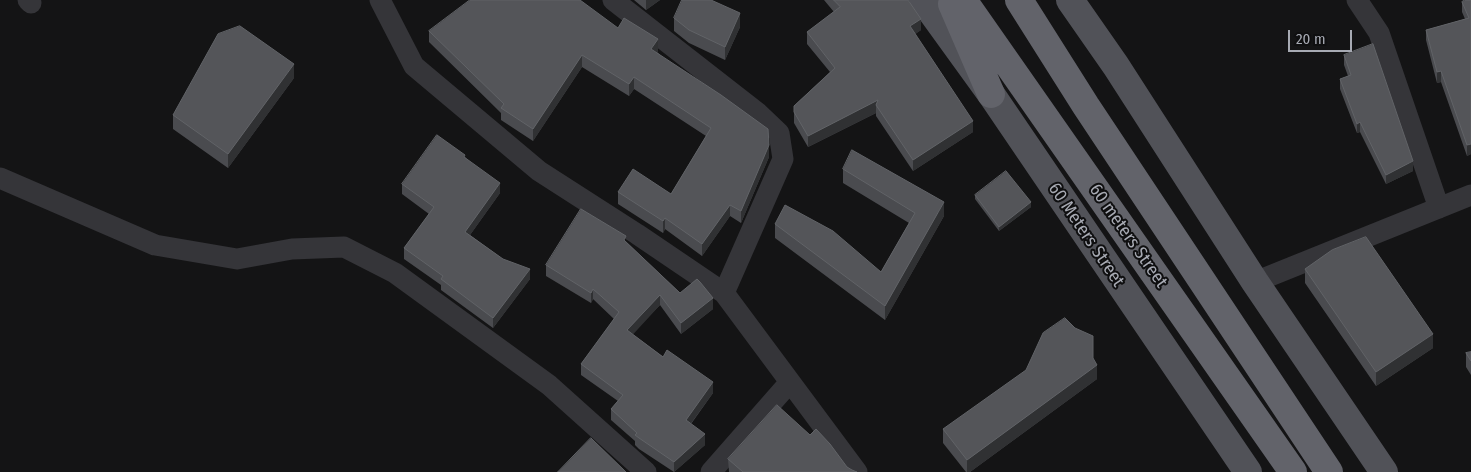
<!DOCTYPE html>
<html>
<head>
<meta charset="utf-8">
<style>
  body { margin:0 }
  #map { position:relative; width:1471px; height:472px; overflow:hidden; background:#141415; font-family:"Fira Sans Condensed",sans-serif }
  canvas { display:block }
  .scale { position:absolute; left:1288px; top:30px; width:64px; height:22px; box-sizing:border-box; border:2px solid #a7aab3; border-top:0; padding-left:6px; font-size:15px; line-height:18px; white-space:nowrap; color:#a7aab3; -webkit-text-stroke:4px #0f0f10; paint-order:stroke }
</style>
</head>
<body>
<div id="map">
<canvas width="1471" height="472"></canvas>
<div class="scale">20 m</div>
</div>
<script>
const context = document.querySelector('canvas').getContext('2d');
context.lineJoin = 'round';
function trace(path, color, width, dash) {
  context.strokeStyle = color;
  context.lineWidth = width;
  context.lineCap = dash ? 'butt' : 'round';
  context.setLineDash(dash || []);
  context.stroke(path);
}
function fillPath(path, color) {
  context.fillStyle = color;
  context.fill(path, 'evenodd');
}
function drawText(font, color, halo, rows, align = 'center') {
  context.font = font + ' "Fira Sans Condensed",sans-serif';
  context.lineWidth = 4;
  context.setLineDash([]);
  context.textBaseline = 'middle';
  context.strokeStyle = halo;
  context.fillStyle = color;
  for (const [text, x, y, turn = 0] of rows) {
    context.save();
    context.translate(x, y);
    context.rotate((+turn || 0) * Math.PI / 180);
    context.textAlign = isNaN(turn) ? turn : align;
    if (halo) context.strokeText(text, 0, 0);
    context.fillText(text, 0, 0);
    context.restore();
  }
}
const street = new Path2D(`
  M28 0 31 3
  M380 0 414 66 539 171 637 234 724 293
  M613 0 758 113 779 133 783 159 724 293 857 472
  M1357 0 1379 33 1439 208
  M0 178 155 245 237 259 292 249 344 247 395 273 549 385 646 472
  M1255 282 1471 195
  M711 472 790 382`);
const primary = new Path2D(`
  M923 0 991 94 1248 472
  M1070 0 1116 66 1255 282 1384 472`);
const highway = new Path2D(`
  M963 0 1293 472
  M1019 0 1086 106 1329 472
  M952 4 991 94`);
const wall = new Path2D(`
  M634 0H660L646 10Z
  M824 0H908L921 30 915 34 973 132 913 171 876 116V113L808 147 794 123V106L830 72 807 44V32L834 12Z
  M1471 0V154L1467 156 1441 82 1437 83 1426 40V30L1465 19 1462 12V2Z
  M674 18 740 27 725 60 689 43 674 31Z
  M618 28 658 51 657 52 769 157 741 223 730 216 702 256 665 229 663 233 618 204V192L671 194 706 136 634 89 629 96 582 67 533 141 501 120V113L429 42V31Z
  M1344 55 1413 171 1386 184 1360 132 1357 133 1340 89V79L1348 76 1344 65Z
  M294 78 228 168 173 129V115Z
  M465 157 500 193 470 235 530 279 493 328 441 290V285L404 259V248L429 214 402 194V184Z
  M843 169 944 216 885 320 775 238V224L881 272 909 223 843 183Z
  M975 195 1031 207 999 231 975 199Z
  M626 242 680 293 713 309 681 334 660 305 632 334 713 393 691 424 705 445 674 472 639 449 635 445V441L611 420V409L618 401 581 375V364L614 319 593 299 591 303 546 276V265Z
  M1305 269 1433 348 1376 386 1305 283Z
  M1471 352V375L1466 367V353Z
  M1093 358 1097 379 970 472H966L943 443V429Z
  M728 459 847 467 852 470 857 472H729Z`);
const shadedWall = new Path2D(`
  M646 0H660L646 10Z
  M740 13V27L725 60V47Z
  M921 19V30L910 38V26Z
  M658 39V51L651 61V49Z
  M582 55V67L533 141V129Z
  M294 64V78L228 168V154Z
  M1441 71V82L1437 83V72Z
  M634 77V89L629 96V84Z
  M878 100 876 105V113L808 147V136Z
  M973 121V132L913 171V160Z
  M1360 122V132L1357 133V124Z
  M1471 144V154L1467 156V145Z
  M769 145V157L741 223V211Z
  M1413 161V171L1386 184V175Z
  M500 183V193L465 242V232Z
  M944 202V216L885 320V306Z
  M1031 202V207L999 231V227Z
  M730 205V216L702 256V244Z
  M665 218V229L663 233V221Z
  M530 269V279L493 328V318Z
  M593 289V299L591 303V293Z
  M660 295V305L627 341V330Z
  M713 298V309L681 334V323Z
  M1433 334V348L1376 386V372Z
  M1097 365V379L970 472H967V460Z
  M713 382V393L686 430V420Z
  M705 434V445L674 472V462Z`);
const building = new Path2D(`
  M470 0H580L618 28 624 18 658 39 651 49 721 95 768 129 769 145 741 211 730 205 702 244 665 218 663 221 618 192 633 169 671 194 711 128 634 77 629 84 582 55 533 129 501 108 504 104 429 31Z
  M682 0H711L740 13 725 47 689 30 674 18Z
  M834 0H908L921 19 910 26 973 121 913 160 876 105 878 100 808 136 794 112V106L835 68 807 32 840 7Z
  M1465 0H1471V144L1467 145 1441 71 1437 72 1426 30 1469 18 1462 2Z
  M240 26 294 64 228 154 173 115 218 34Z
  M1373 44 1413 161 1386 175 1360 122 1357 124 1340 79 1351 75 1344 55Z
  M437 135 465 155 464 157 500 183 465 232 503 259 530 269 493 318 441 279 443 276 404 248 434 207 402 184Z
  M852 150 944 202 885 306 775 224 785 205 833 231 881 272 915 213 843 169Z
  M1006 171 1031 202 999 227 975 195Z
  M581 209 626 236 624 240 680 293 697 279 700 282 713 298 681 323 660 295 627 330 663 357 667 350 713 382 686 420 705 434 674 462 639 438 635 435 637 433 611 409 623 395 581 364 619 312 593 289 591 293 546 265Z
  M1366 237 1433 334 1376 372 1305 269 1332 250Z
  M1065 318 1075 328 1093 336V358L1097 365 967 460 943 429 1026 370 1043 333Z
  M1471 352V361L1466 353Z
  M777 405 810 435 816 429 830 444 847 467 852 470 857 472H743L728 459Z
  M591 438 626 472H558Z`);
const streetNames = [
  ["60 Meters Street",1086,235,56],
  ["60 meters Street",1128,236,55]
];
trace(street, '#353539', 21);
trace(primary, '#515258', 28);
trace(highway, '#62636a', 28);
fillPath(wall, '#4a4b4f');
fillPath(shadedWall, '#303133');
fillPath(building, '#545559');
trace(building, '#616367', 1);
drawText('18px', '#a7aab3', '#0f0f10', streetNames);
</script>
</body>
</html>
